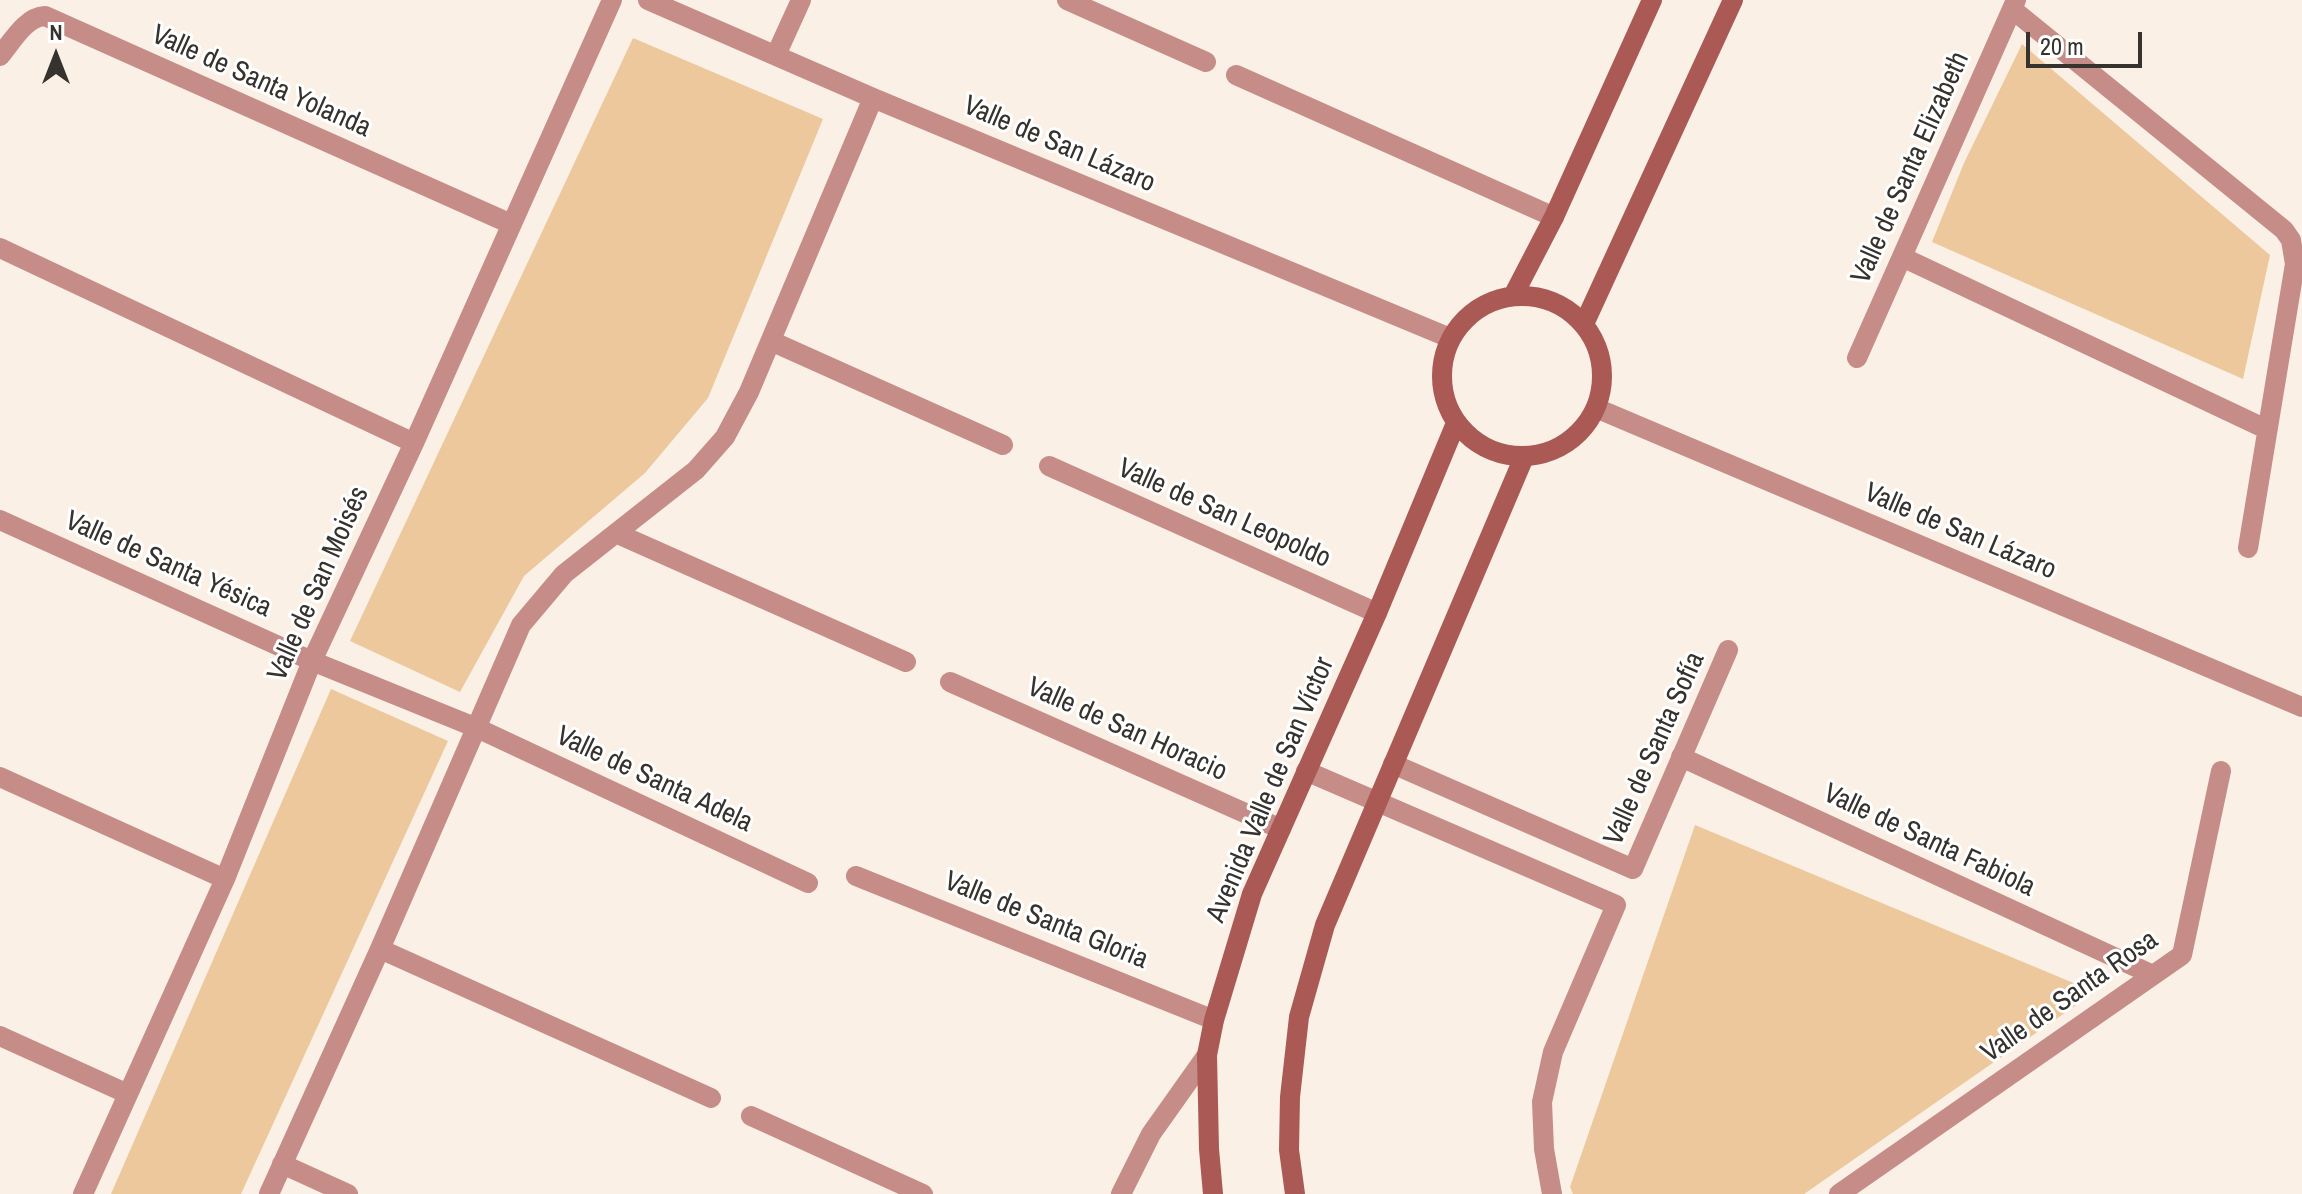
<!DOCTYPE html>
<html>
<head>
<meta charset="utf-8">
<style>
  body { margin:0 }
  #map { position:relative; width:2302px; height:1194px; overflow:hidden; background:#faf0e5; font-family:"Archivo Narrow",sans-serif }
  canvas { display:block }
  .north { position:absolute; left:16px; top:16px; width:80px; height:80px; -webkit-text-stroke:6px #fff; paint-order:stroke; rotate:0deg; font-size:22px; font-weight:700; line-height:32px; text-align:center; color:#36322e }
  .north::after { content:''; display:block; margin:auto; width:28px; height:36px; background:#36322e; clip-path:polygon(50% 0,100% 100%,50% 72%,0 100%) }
  .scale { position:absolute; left:2026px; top:32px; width:116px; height:36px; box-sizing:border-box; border:4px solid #36322e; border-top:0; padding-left:10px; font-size:24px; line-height:28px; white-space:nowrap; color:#36322e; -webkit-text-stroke:6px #fff; paint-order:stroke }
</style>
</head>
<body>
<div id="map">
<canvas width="2302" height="1194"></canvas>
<div class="north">N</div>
<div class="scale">20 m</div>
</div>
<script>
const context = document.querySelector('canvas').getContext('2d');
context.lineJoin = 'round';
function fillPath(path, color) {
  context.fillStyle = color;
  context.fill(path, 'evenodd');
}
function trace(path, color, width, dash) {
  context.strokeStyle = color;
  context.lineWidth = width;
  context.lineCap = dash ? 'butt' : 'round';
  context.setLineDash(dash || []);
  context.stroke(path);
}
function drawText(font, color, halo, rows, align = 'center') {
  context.font = font + ' "Archivo Narrow",sans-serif';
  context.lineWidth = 6;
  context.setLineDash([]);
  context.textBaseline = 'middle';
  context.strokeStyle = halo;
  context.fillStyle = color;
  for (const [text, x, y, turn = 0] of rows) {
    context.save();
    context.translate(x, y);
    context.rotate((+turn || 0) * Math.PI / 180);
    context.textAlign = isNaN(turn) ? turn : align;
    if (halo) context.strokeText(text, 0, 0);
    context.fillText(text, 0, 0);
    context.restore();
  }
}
const green = new Path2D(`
  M633 38 823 119 708 398 645 473 524 576 460 692 350 641Z
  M2022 44 2270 255 2243 379 1932 242 1964 163Z
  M331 689 448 741 241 1194H111Z
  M1695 825 2095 992 1804 1194H1573L1570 1187Z`);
const street = new Path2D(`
  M648 0 873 98 1450 338
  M1067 0 1206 62
  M2012 9 2284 230 2291 240 2295 264 2248 548
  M776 55 801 0
  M0 56C12 42 25 17 45 16L511 224
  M1236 75 1554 217
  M0 248 414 443
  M1902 257 2266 429
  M771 341 1003 445
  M1857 358 2016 0
  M1596 408 2302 707
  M1049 466 1377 613
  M0 520 312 661 477 728 808 883
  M618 534 906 662
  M950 682 1281 829
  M1681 757 2153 975
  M1393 764 1633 869 1728 650
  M1306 771 1616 905 1553 1052 1542 1102 1544 1149 1552 1194
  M0 777 225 879
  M856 876 1214 1020
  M380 949 711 1098
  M0 1036 128 1094
  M751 1116 923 1194
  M282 1164 348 1194
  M83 1194 225 879 312 661 414 443 612 0
  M269 1194 380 949 521 625 564 574 696 470 725 437 749 392 873 98
  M1121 1194 1151 1134 1207 1055
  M1839 1194 2182 955 2221 771`);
const secondary = new Path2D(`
  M1442 376a80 80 0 1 1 160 0a80 80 0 1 1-160 0Z
  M1513 296 1554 217 1652 0
  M1584 324 1733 0
  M1213 1194 1209 1149 1207 1055 1214 1020 1252 894 1377 613 1456 423
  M1295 1194 1289 1150 1290 1097 1299 1017 1325 925 1524 457`);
const streetNames = [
  ["Valle de Santa Yolanda",261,82,24],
  ["Valle de San Lázaro",1059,145,23],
  ["Valle de Santa Elizabeth",1911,168,-66],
  ["Valle de San Leopoldo",1224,514,24],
  ["Valle de San Lázaro",1960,532,23],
  ["Valle de Santa Yésica",168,565,24],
  ["Valle de San Moisés",319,584,-66],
  ["Valle de San Horacio",1127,730,24],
  ["Valle de Santa Sofía",1655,749,-66],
  ["Valle de Santa Adela",654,780,25],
  ["Avenida Valle de San Víctor",1271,790,-67],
  ["Valle de Santa Fabiola",1929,841,25],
  ["Valle de Santa Gloria",1046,921,22],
  ["Valle de Santa Rosa",2070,997,-35]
];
fillPath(green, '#edc89c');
trace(street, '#c68c87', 20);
trace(secondary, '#ab5954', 20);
drawText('28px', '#36322e', '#fff', streetNames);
</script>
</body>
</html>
